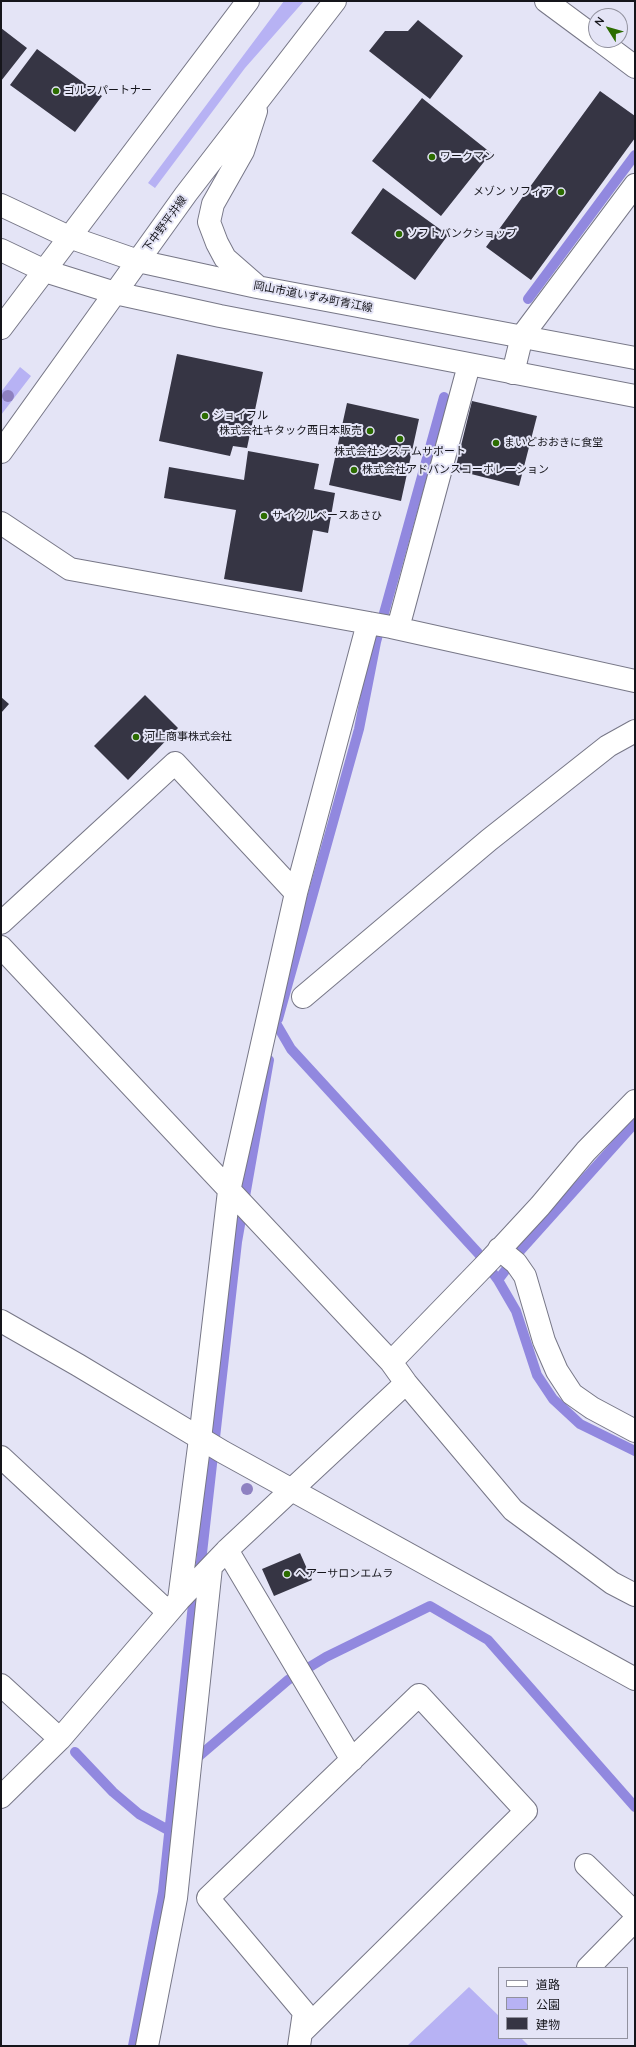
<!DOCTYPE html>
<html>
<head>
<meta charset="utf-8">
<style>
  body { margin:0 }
  #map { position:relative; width:636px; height:2047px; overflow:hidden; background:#e4e4f6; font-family:Quicksand,"Noto Sans JP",sans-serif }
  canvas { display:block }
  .frame { position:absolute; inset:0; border:2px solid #15151b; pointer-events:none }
  .legend { position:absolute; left:498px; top:1967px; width:130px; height:72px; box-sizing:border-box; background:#e4e4f6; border:1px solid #91919e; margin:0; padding:5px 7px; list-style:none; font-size:12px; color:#15151b }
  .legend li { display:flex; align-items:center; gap:8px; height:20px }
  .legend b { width:20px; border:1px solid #91919e }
  .north { position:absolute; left:588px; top:8px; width:40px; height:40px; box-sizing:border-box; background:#e4e4f6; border:1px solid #91919e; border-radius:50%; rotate:307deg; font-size:11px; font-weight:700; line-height:16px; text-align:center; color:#15151b }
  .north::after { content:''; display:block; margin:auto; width:14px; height:18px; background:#2c6c00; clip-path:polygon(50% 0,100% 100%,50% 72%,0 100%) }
</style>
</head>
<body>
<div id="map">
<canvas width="636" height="2047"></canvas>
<div class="frame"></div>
<ul class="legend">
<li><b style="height:5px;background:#fff"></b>道路</li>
<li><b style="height:11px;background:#b7b2f4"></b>公園</li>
<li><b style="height:11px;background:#363544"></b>建物</li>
</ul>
<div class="north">N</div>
</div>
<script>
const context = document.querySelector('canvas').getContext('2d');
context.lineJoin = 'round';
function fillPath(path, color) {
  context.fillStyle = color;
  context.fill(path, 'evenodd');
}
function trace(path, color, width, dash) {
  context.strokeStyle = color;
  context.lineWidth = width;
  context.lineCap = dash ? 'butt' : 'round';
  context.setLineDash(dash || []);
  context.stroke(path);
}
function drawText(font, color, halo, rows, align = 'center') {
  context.font = font + ' Quicksand,"Noto Sans JP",sans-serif';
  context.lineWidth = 4;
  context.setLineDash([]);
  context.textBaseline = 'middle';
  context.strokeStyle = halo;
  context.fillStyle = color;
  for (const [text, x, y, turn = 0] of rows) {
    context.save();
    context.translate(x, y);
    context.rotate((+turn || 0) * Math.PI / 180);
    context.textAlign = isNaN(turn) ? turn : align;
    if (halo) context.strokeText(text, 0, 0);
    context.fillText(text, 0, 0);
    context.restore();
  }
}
const green = new Path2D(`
  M284 1H304L245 68 155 188 148 183Z
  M20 367 31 376 1 415V392Z
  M469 1987 499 2016V2038H521L529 2046H407Z`);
const stream = new Path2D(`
  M528 299 635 155
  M278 1019 359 729 376 642 444 397
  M277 1025 291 1049 478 1253 498 1280 516 1311 537 1375 553 1399 580 1424 635 1451
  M498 1280 520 1251 635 1123
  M75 1752 113 1792 139 1814 170 1831
  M198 1757 288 1680 326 1657 430 1606 488 1640 635 1807
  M133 2046 163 1892 193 1604 201 1562 237 1242 269 1060`);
const building = new Path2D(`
  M418 20 463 56 430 99 369 51 385 31H408Z
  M1 28 27 48 1 81Z
  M37 49 102 96 75 132 10 85Z
  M600 91 635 116V138L531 280 486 247Z
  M422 98 491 153 441 216 372 161Z
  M383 188 448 235 415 280 351 233Z
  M177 354 263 372 247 448 233 446 230 456 159 441Z
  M472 401 537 416 519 486 455 470Z
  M347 403 419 419 401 501 329 485Z
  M248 451 319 464 314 489 335 493 328 533 313 530 302 592 224 579 236 510 164 498 169 467 244 480Z
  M145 695 178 728 128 780 94 746Z
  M1 697 9 704 1 713Z
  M300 1553 312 1580 274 1596 262 1569Z`);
const pedestrian = new Path2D(`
  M1 1321 78 1365 223 1452 635 1679`);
const minor = new Path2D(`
  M546 1 596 38
  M599 40 635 67
  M513 373 522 336 635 185
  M1 523 70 569 391 627 635 681
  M398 628 469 365
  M1 923 175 763 296 893
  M1 947 391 1362 406 1383 513 1510 612 1583 635 1595
  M303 997 489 840 608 746 635 731
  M499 1249 516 1263 525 1276 544 1341 557 1371 572 1394 592 1408 635 1431
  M391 1362 491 1259 540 1206 586 1151 635 1101
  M1 1457 168 1612
  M227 1550 352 1760
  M179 1600 200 1439 229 1191 296 893 368 623
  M1 1685 60 1739
  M1 1797 60 1739 179 1600 227 1550 406 1383
  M586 1865 635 1913
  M588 1968 635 1920
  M147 2046 176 1898 211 1567
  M299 2046 304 2012 208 1898 419 1695 526 1811 301 2033`);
const tertiary = new Path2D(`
  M256 111 243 151 213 204 209 222 217 243 225 258 257 286
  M1 205 69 237 138 261 257 287 635 358
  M1 250 45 271 115 293 220 316 635 396
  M1 328 248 1
  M1 452 186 194 335 1`);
const trees = [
  [8,396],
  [247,1489]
];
const markers = [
  [56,91,4,"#2c6c00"],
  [432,157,4,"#2c6c00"],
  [561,192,4,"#2c6c00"],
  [399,234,4,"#2c6c00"],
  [205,416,4,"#2c6c00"],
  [370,431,4,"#2c6c00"],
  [400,439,4,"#2c6c00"],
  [496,443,4,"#2c6c00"],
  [354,470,4,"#2c6c00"],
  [264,516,4,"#2c6c00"],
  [136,737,4,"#2c6c00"],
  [287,1574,4,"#2c6c00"]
];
const poiNames = [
  ["ゴルフパートナー",64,91],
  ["ワークマン",440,157],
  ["メゾン ソフィア",553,192,"right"],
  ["ソフトバンクショップ",407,234],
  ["ジョイフル",213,416],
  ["株式会社キタック西日本販売",362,431,"right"],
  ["まいどおおきに食堂",504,443],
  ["株式会社システムサポート",400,452,"center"],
  ["株式会社アドバンスコーポレーション",362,470],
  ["サイクルベースあさひ",272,516],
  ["河上商事株式会社",144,737],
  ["ヘアーサロンエムラ",295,1574]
];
const streetNames = [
  ["下中野平井線",165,224,-54],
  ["岡山市道いずみ町青江線",313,297,11]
];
fillPath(green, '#b7b2f4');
trace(stream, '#9188df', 10);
fillPath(building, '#363544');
trace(pedestrian, '#777787', 24);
trace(minor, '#777787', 24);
trace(tertiary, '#777787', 24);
trace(pedestrian, '#fff', 22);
trace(minor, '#fff', 22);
trace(tertiary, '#fff', 22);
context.fillStyle = '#8e81c1';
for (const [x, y] of trees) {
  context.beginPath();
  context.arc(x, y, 6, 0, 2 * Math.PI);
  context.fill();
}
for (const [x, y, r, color] of markers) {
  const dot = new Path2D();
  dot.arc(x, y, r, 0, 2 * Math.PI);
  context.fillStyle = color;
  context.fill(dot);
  trace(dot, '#e4e4f6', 1.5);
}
drawText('11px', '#15151b', '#e4e4f6', poiNames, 'left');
drawText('11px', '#15151b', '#e4e4f6', streetNames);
</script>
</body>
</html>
